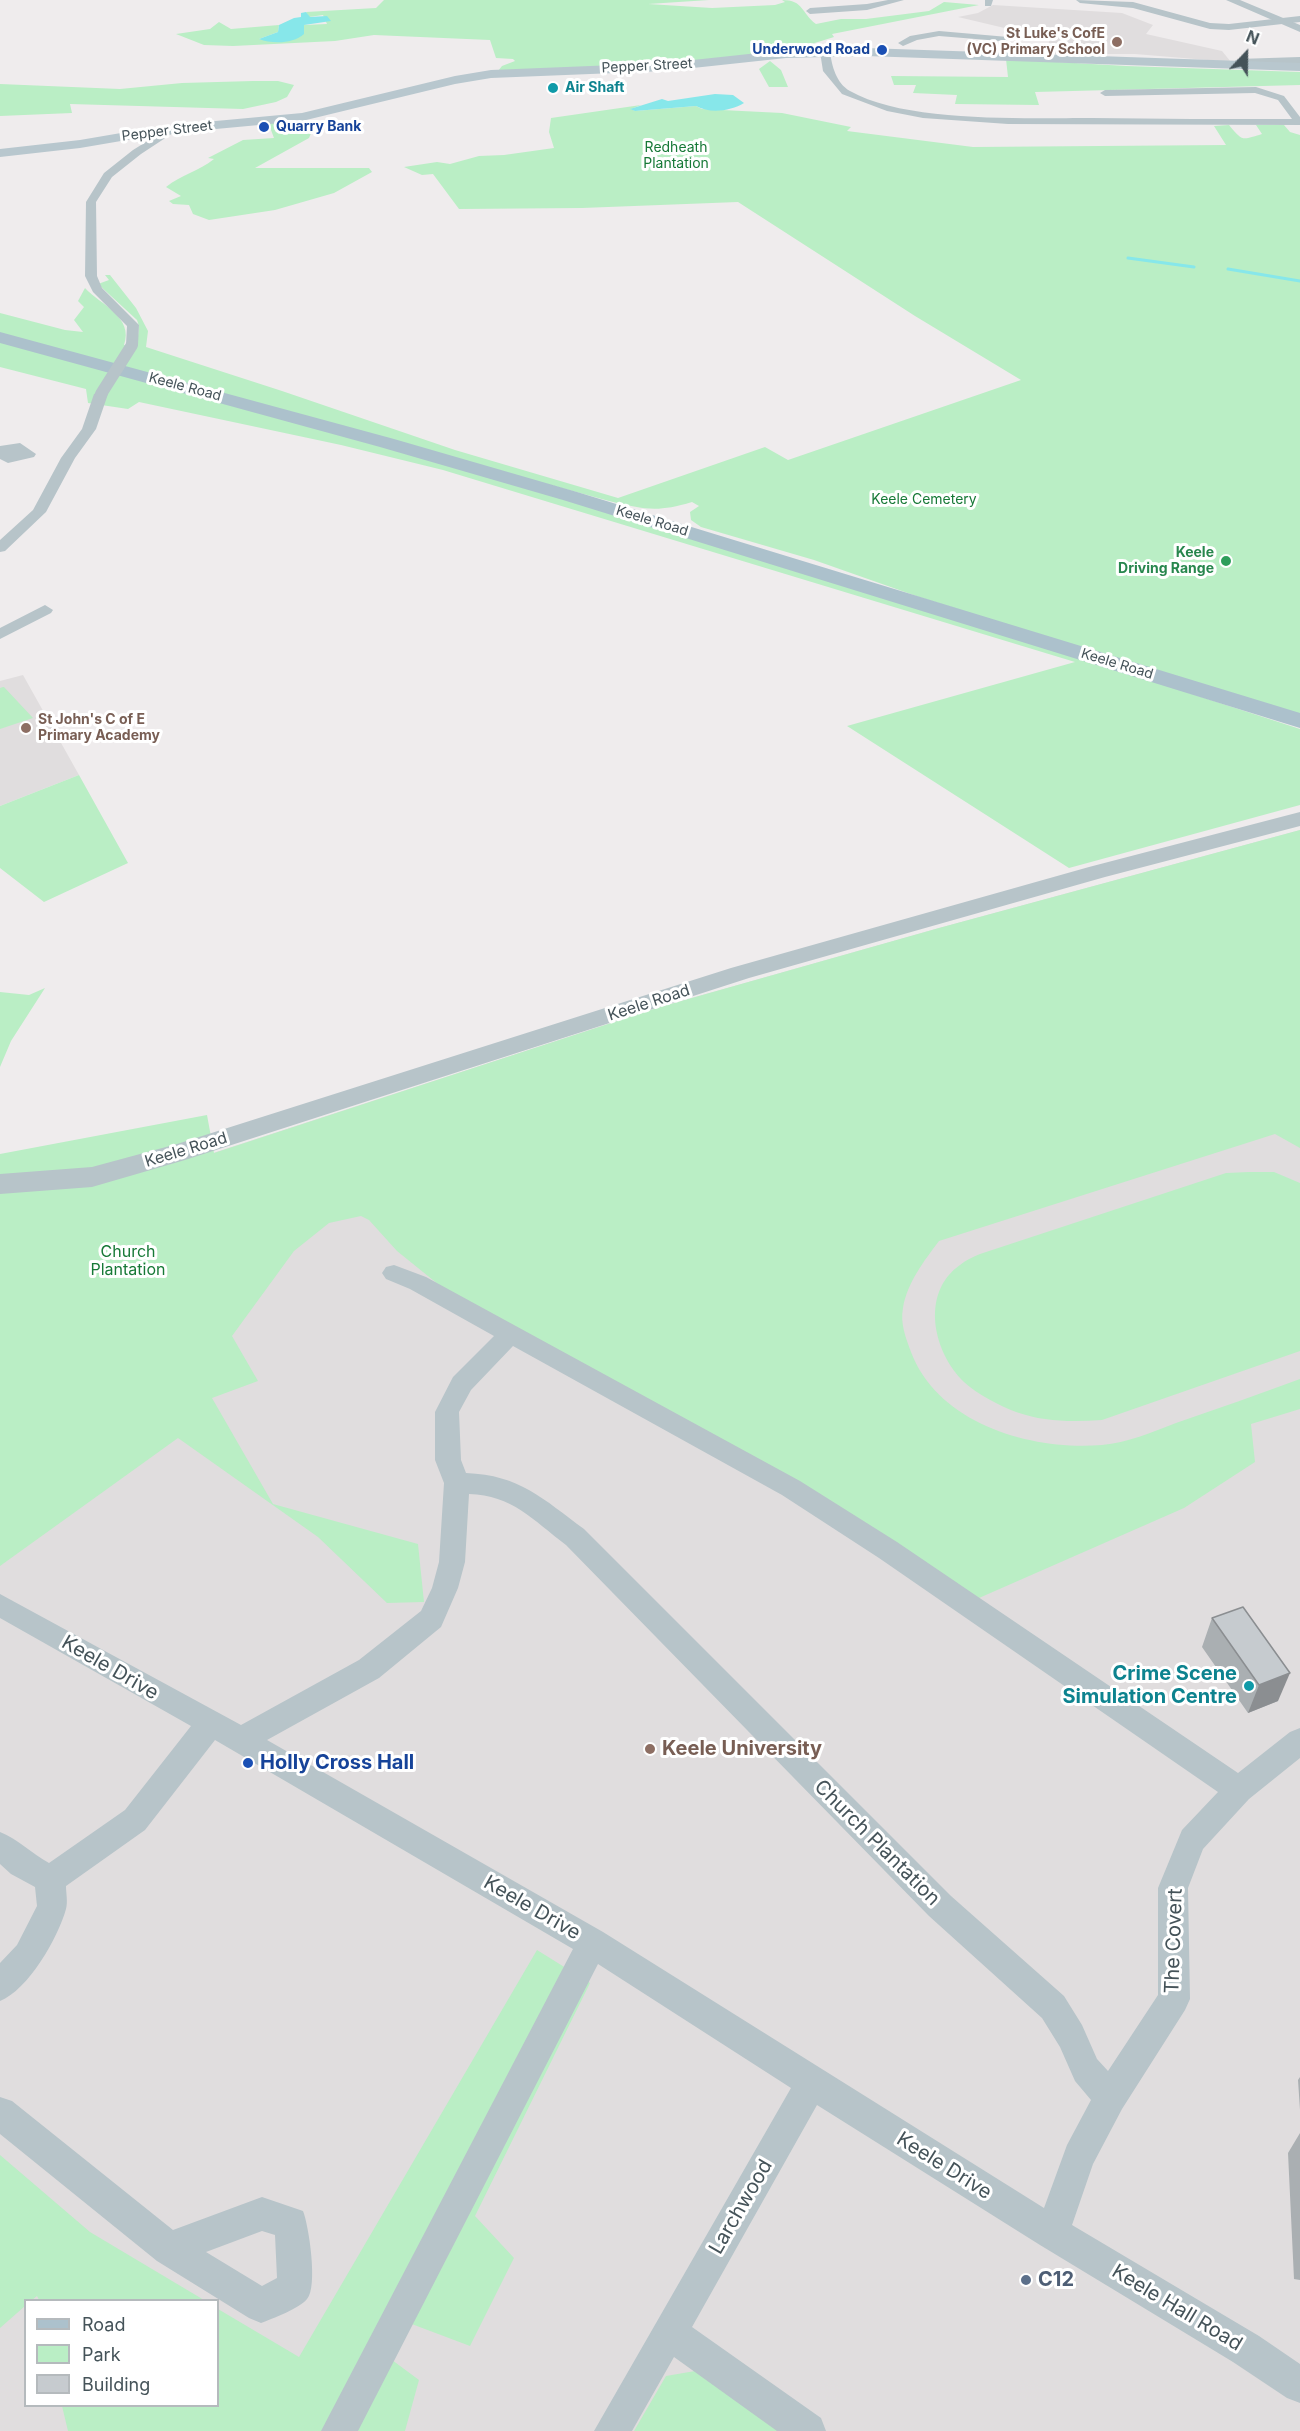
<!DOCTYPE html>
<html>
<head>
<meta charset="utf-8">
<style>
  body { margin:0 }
  #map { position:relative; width:1300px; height:2431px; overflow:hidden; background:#efeced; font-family:Inter,sans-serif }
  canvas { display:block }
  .legend { position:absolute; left:24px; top:2299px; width:195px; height:108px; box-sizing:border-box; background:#fff; border:2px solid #b5babd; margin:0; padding:8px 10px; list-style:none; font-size:18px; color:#455359 }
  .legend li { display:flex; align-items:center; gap:12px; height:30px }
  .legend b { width:30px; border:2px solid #b5babd }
  .north { position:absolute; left:1216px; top:24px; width:60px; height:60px; -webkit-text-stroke:4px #fff; paint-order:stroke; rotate:22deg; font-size:16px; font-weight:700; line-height:24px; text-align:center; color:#455359 }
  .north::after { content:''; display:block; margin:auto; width:21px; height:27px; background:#455359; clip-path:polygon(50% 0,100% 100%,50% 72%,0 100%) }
</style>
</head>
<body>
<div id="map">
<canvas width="1300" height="2431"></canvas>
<ul class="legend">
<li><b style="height:8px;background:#acc1cc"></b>Road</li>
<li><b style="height:16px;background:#baeec5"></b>Park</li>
<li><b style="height:16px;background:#c6cbcf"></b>Building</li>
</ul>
<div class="north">N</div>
</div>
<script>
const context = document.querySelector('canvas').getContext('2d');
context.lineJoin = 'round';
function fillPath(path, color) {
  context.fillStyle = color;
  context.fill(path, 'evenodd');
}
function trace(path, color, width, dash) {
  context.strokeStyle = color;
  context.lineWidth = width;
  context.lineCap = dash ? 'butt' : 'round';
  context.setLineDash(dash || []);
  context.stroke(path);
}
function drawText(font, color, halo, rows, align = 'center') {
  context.font = font + ' Inter,sans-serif';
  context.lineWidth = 6;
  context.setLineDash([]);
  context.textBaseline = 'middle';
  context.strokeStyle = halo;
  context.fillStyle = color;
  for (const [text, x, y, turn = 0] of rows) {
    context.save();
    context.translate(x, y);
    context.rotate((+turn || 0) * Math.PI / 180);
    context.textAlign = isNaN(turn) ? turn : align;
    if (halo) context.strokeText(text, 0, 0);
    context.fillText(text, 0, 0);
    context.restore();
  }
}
const education = new Path2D(`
  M993 5 1122 13 1153 25 1146 34 1222 51 1231 62 1135 54H1045L1052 33 1013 30 958 17 978 13Z
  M23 675 79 775 0 806V681Z
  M1300 830V2431H0V1197L213 1153 660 1007 939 928ZM26 2300H218V2406H26Z`);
const green = new Path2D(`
  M384 0H709L648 4 712 8 775 5 785 2 782 0C804 0 801 13 816 24L841 19H866L929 11 944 2 979 5 832 34 834 37 789 51 664 65 498 71 502 66 515 61 513 59 496 58 490 40 374 35 335 41 233 46 204 45 176 34 210 29 219 22 231 29 279 25 278 32 259 39 287 41 304 25 327 24 323 15 309 17 306 12 376 8Z
  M1006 59 1126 66 1300 72V85L1035 92 1039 105 955 104 957 95 913 93 916 85H894L891 76 1008 77Z
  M770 61 781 70 788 87H769L759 69Z
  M253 81H278L294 85 287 97 276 102 243 109 70 104 72 113 0 116V84L120 89 182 83Z
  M641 105 631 109 635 111 696 106 702 109 782 113 851 127 847 131 973 147 1226 145 1214 126 1229 125C1243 142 1242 140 1262 134L1256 125H1284L1290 132 1300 135V716L919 597 814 560 701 527 691 520 690 512 699 506 692 502C656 513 644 509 609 501L0 334V313L65 330 83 332 74 320 84 307 78 301 85 288C101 305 134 317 124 345L137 346 139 326 137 320 98 284 109 280 105 275H110L136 308 148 331 146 347 282 391 455 450 618 498 765 447 788 460 1021 380 915 316 738 202 582 208 459 209 433 174 422 175 404 167 437 162 450 164 479 156 504 155 554 148 549 132 551 118Z
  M304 119 307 131H312L309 138 255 168H369L372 172 334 193 275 210 209 220 193 214 189 205 173 204 169 201 181 196 166 187C181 175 199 171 214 159L208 158 243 140 274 138 268 122Z
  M0 341 443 463 992 629 1300 729V805L1069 868 847 726 1075 662 443 470 341 445 139 402 128 409 88 403 86 389 0 367Z
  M3 687H4L33 718 0 729V688Z
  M79 775 128 863 44 902 0 868V806Z
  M1300 830V1148L1275 1134 939 1241C924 1261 907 1283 903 1308 900 1324 906 1338 911 1352 938 1424 1032 1451 1102 1445 1127 1443 1152 1432 1176 1423 1217 1409 1259 1394 1300 1379V1409L1251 1424 1255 1462 1184 1508 979 1598 449 1293 397 1251 369 1220 361 1216 329 1223 294 1251 232 1336 258 1381 212 1398 273 1504 418 1544 424 1602 387 1603 318 1537 178 1438 0 1566V1154L207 1115 214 1153 660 1007 939 928Z
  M45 988 11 1041 0 1067V992L29 995Z
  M1249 1172H1274L1300 1183V1351L1102 1420C1072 1422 1044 1422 1016 1412 1000 1406 977 1394 964 1382 933 1352 920 1293 960 1265 966 1260 973 1257 980 1254L1226 1173Z
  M537 1950 590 1983 475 2216 514 2258 470 2346 409 2323 392 2360 419 2380 405 2431H68L62 2406H218V2309L299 2357Z
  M0 2155 90 2232 204 2300H39L37 2296 32 2300H26L25 2306 0 2328Z
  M695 2371 780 2431H634L666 2376Z`);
const water = new Path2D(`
  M306 12 310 17 327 16 331 21 304 25V34C293 44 272 44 259 39L278 32 279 25 294 18 301 17V13Z
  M715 94 733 95 744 103C731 111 710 114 696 106L635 111 630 109 662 99 668 101Z`);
const stream = new Path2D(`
  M1128 258 1194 267
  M1228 269 1300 281`);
const minor = new Path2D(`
  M888 0H904L867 10 810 14 806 11 810 8 867 4Z
  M985 0H993L991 6H985Z
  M1076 0 1133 2 1210 23 1229 24 1300 16V22L1229 30 1210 29 1133 8 1080 3Z
  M939 31 1008 37 1010 57 1005 60 1000 57V41L939 36 917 40 903 46 898 43 910 36Z
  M825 49 830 52C832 66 836 83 850 91 906 123 1026 118 1092 118 1158 119 1225 119 1292 119L1278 100 1255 93 1105 96 1100 93 1105 90 1256 87 1284 96 1300 117V125L1008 124 923 118 887 111 842 94 823 71 820 52Z
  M1300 57V63L1238 65 1233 62 1238 59Z
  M170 127 179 129 141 154 112 177 96 202 97 276 102 288 139 325 138 345 132 349 126 345 127 326 93 292 85 276 86 202 104 173 133 150Z
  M101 390 108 394 96 429 75 458 46 512 5 551 0 552V540L33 510 61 458 82 429 94 394Z
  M20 443 36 454 34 457 8 463 0 459V446Z
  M45 605 53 610 51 613 0 639V628Z
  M394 1265 426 1277 800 1481 897 1542 1238 1773 1290 1732 1300 1728V1758L1249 1799 1203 1849 1188 1888 1190 1999 1185 2010 1122 2109 1093 2164 1072 2225 1259 2336 1300 2364V2403L1287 2398 1233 2362 1040 2245 817 2105 692 2327 821 2418 826 2431H777L674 2357 632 2431H594L791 2088 598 1964 358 2431H321L573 1949 215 1740 145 1830 66 1886C66 1893 68 1902 66 1909 58 1938 28 1990 0 2001V1963L17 1945 37 1906 35 1887 11 1874 0 1864V1832C18 1839 32 1854 49 1863L125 1810 191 1726 0 1618V1594L241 1725 359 1660 421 1611 432 1588 439 1562 444 1483 435 1460V1412L453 1377 494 1336 410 1289 386 1279 382 1273 386 1267ZM513 1346 782 1495 879 1558 1218 1792 1182 1830 1158 1888V1995L1108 2071 1097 2059 1082 2025 1064 1996 951 1896 584 1529C543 1499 520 1475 466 1473L461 1460 459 1412 471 1390ZM469 1494C512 1495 533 1520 566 1545L929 1916 1042 2018 1060 2047 1075 2081 1091 2100 1067 2145 1044 2208 603 1932 267 1740 379 1678 441 1627 458 1588 465 1562Z
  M0 2097 12 2101 173 2230 262 2197 303 2211C309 2226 318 2287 307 2299 300 2308 272 2319 261 2323L249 2318 157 2261 0 2134ZM262 2231 275 2235 277 2278 262 2286 206 2252Z`);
const tertiary = new Path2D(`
  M1226 0H1240L1300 25V32Z
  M1300 812V826L1105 877 749 978 185 1160 92 1187 0 1194V1174L92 1167 177 1144 731 968 1089 867Z`);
const secondary = new Path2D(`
  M866 48 1300 63V71L866 56 786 58 665 71 491 78 455 84 302 121 162 134 80 148 0 157V149L80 140 162 126 302 113 455 76 491 70 665 63 786 50Z`);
const primary = new Path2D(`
  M0 332 394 439 577 492 1300 713V728L563 500 380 447 0 343Z`);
const minorBridge = new Path2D(`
  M101 394 132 345`);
const wall = new Path2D(`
  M1212 1618 1278 1701 1248 1713 1202 1647Z
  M1300 2077V2110L1298 2080Z
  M1300 2133V2280L1294 2279 1288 2153Z`);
const shadedWall = new Path2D(`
  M1290 1673 1278 1701 1248 1713 1259 1685Z`);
const building = new Path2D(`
  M1243 1607 1290 1673 1259 1685 1212 1618Z`);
const markers = [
  [1117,42,6,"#8d6e63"],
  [882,50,6,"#1a4fb4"],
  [553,88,6,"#0f9aa8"],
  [264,127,6,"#1a4fb4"],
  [1226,561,6,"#2e9e5b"],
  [26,728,6,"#8d6e63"],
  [1249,1686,6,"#0f9aa8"],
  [650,1749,6,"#8d6e63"],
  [248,1763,6,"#1a4fb4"],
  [1026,2280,6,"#5c6f8a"]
];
const farEducationnames = [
  ["St Luke's CofE",1105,34],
  ["(VC) Primary School",1105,50],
  ["St John's C of E",38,720,"left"],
  ["Primary Academy",38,736,"left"]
];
const farTransitnames = [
  ["Underwood Road",870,50],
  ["Quarry Bank",276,127,"left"]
];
const farStreetnames = [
  ["Pepper Street",647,66,-3],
  ["Pepper Street",167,131,-7],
  ["Keele Road",185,387,15],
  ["Keele Road",652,521,17],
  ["Keele Road",1117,664,17]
];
const farCulturenames = [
  ["Air Shaft",565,88]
];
const farParknames = [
  ["Redheath",676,148],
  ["Plantation",676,164],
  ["Keele Cemetery",924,500]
];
const farLeisurenames = [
  ["Keele",1214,553],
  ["Driving Range",1214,569]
];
const streetNames = [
  ["Keele Road",649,1003,-18],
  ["Keele Road",186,1150,-17]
];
const parkNames = [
  ["Church",128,1252],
  ["Plantation",128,1270]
];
const nearStreetnames = [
  ["Keele Drive",110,1668,30],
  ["Church Plantation",877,1843,45],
  ["Keele Drive",532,1908,30],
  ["The Covert",1174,1941,-88],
  ["Keele Drive",944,2166,32],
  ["Larchwood",741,2207,-60],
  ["Keele Hall Road",1177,2308,31]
];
const nearCulturenames = [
  ["Crime Scene",1237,1674],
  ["Simulation Centre",1237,1697]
];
const nearEducationnames = [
  ["Keele University",662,1749]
];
const nearTransitnames = [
  ["Holly Cross Hall",260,1763]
];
const nearServicenames = [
  ["C12",1038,2280]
];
fillPath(education, '#e0ddde');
fillPath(green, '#baeec5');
fillPath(water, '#87e7ea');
trace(stream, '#87e7ea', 3);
fillPath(minor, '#b7c4c9');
fillPath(tertiary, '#b7c4c9');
fillPath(secondary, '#b8c7ce');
fillPath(primary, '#acc1cc');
trace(minorBridge, '#b7c4c9', 12);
fillPath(wall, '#aaafb2');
fillPath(shadedWall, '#8b8e91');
fillPath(building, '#c6cbcf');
trace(building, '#8b8e91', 1.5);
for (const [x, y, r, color] of markers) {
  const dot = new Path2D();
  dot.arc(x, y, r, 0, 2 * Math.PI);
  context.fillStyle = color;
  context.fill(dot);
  trace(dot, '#fff', 2);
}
drawText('bold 14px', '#785e54', '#fff', farEducationnames, 'right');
drawText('bold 14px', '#164399', '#fff', farTransitnames, 'right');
drawText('14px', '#455359', '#fff', farStreetnames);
drawText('bold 14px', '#0d838f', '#fff', farCulturenames, 'left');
drawText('14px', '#177937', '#fff', farParknames);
drawText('bold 14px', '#27864d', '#fff', farLeisurenames, 'right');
drawText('16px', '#455359', '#fff', streetNames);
drawText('16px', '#177937', '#fff', parkNames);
drawText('20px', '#455359', '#fff', nearStreetnames);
drawText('bold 20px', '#0d838f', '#fff', nearCulturenames, 'right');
drawText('bold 20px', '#785e54', '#fff', nearEducationnames, 'left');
drawText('bold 20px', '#164399', '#fff', nearTransitnames, 'left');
drawText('bold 20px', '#4e5e75', '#fff', nearServicenames, 'left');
</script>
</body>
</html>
